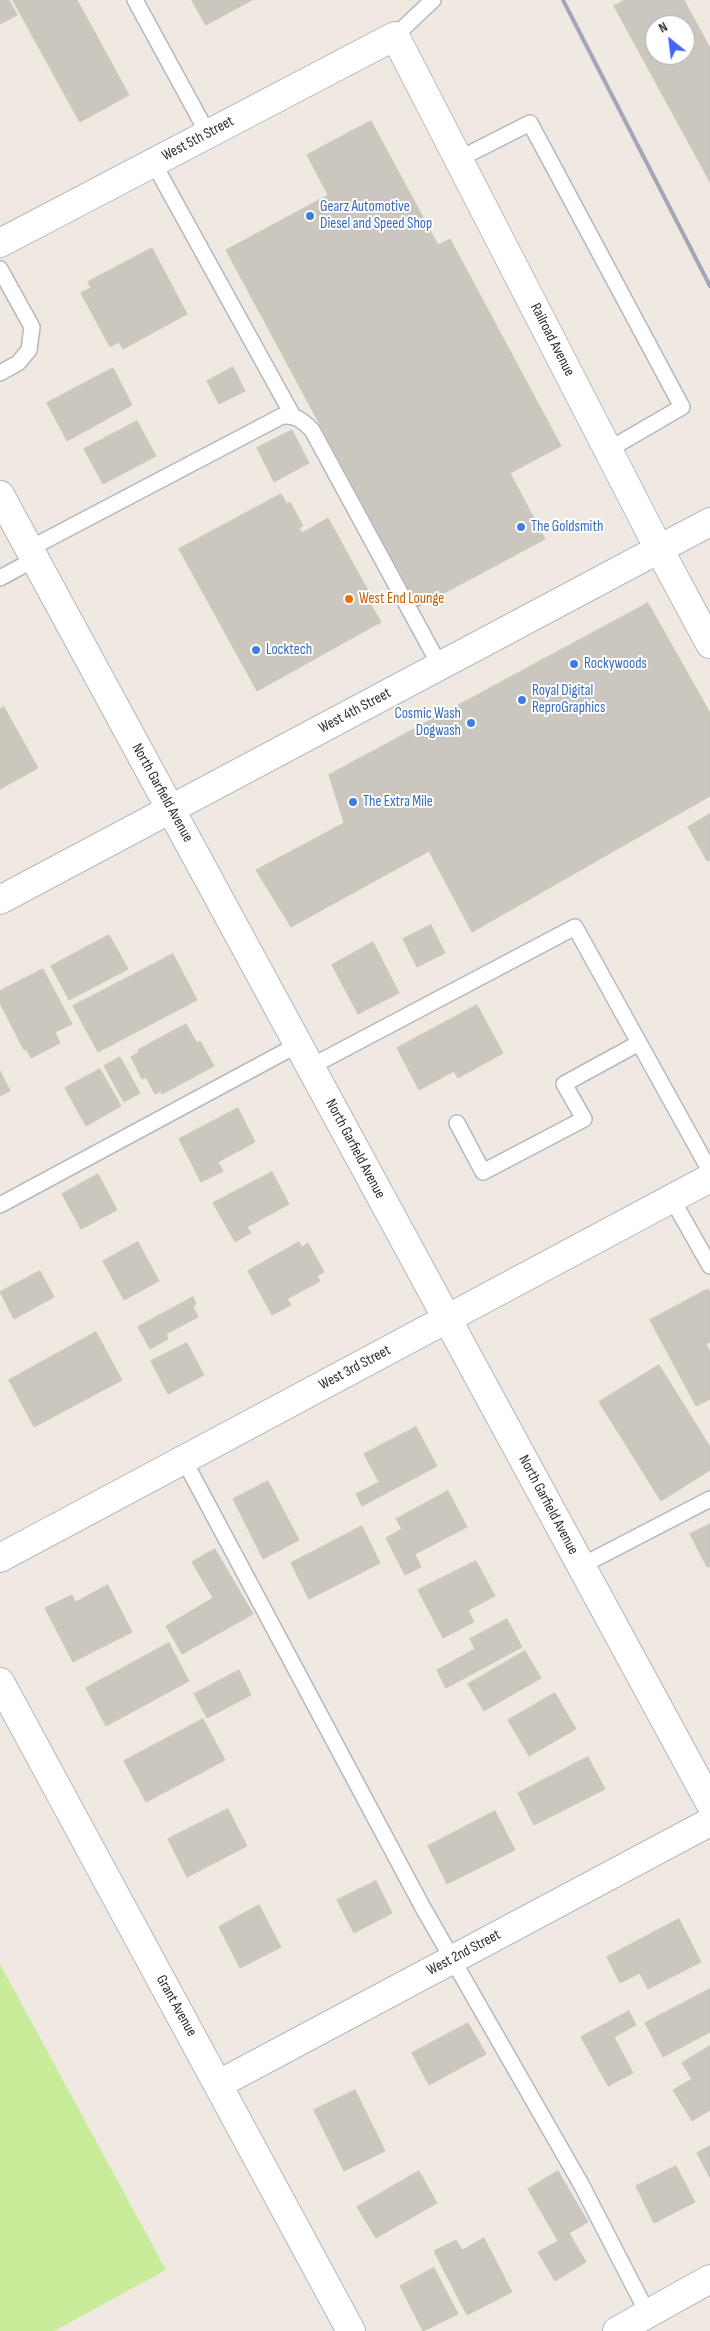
<!DOCTYPE html>
<html>
<head>
<meta charset="utf-8">
<style>
  body { margin:0 }
  #map { position:relative; width:710px; height:2331px; overflow:hidden; background:#efe9e1; font-family:"Sofia Sans Condensed",sans-serif }
  canvas { display:block }
  .north { position:absolute; left:645px; top:15px; width:50px; height:50px; box-sizing:border-box; background:#fff; border:1px solid #ababab; border-radius:50%; rotate:331deg; font-size:14px; font-weight:700; line-height:20px; text-align:center; color:#2e2e2e }
  .north::after { content:''; display:block; margin:auto; width:18px; height:22px; background:#4264fb; clip-path:polygon(50% 0,100% 100%,50% 72%,0 100%) }
</style>
</head>
<body>
<div id="map">
<canvas width="710" height="2331"></canvas>
<div class="north">N</div>
</div>
<script>
const context = document.querySelector('canvas').getContext('2d');
context.lineJoin = 'round';
function fillPath(path, color) {
  context.fillStyle = color;
  context.fill(path, 'evenodd');
}
function trace(path, color, width, dash) {
  context.strokeStyle = color;
  context.lineWidth = width;
  context.lineCap = dash ? 'butt' : 'round';
  context.setLineDash(dash || []);
  context.stroke(path);
}
function drawText(font, color, halo, rows, align = 'center') {
  context.font = font + ' "Sofia Sans Condensed",sans-serif';
  context.lineWidth = 4;
  context.setLineDash([]);
  context.textBaseline = 'middle';
  context.strokeStyle = halo;
  context.fillStyle = color;
  for (const [text, x, y, turn = 0] of rows) {
    context.save();
    context.translate(x, y);
    context.rotate((+turn || 0) * Math.PI / 180);
    context.textAlign = isNaN(turn) ? turn : align;
    if (halo) context.strokeText(text, 0, 0);
    context.fillText(text, 0, 0);
    context.restore();
  }
}
const pitch = new Path2D(`
  M0 1964 166 2270 54 2331H0Z`);
const building = new Path2D(`
  M0 0H9L17 15 0 24Z
  M13 0H77L129 95 80 122Z
  M192 0H252L206 25Z
  M625 0H684L710 48V182L614 6ZM655 25H685V55H655Z
  M371 121 438 245 450 239 561 446 510 473 545 539 418 607 226 250 328 195 307 155Z
  M152 248 187 314 123 349 119 342 110 347 81 293 91 288 88 282Z
  M233 367 245 391 219 404 207 381Z
  M113 368 132 405 67 441 47 403Z
  M137 421 156 456 103 484 84 449Z
  M292 430 309 463 274 482 257 448Z
  M281 494 287 504 290 502 303 526 299 528 302 533 328 518 371 596 367 598 381 622 257 691 179 549Z
  M648 603 710 713V796L472 932 429 851 291 927 256 870 344 823 329 775Z
  M4 707 38 768 0 789V709Z
  M710 814V860L707 861 688 827Z
  M431 925 445 953 417 967 403 939Z
  M109 935 128 969 69 1000 51 966Z
  M373 942 399 993 358 1014 332 965Z
  M173 954 197 1000 98 1052 73 1006Z
  M43 969 72 1024 55 1032 60 1043 31 1058 26 1049 24 1050 0 1003V991Z
  M477 1005 503 1053 458 1078 454 1071 419 1090 397 1048Z
  M186 1024 197 1043 200 1041 214 1066 162 1094 161 1091 155 1094 146 1077 142 1079 131 1057 139 1052 138 1050Z
  M120 1057 140 1093 124 1102 104 1066Z
  M100 1069 121 1106 86 1126 65 1088Z
  M0 1071 10 1091 0 1096Z
  M238 1108 255 1142 218 1162 223 1171 201 1182 179 1139Z
  M272 1172 289 1204 247 1227 251 1233 235 1242 213 1203Z
  M98 1174 117 1210 81 1229 62 1194Z
  M138 1242 159 1281 124 1300 103 1261Z
  M299 1242 302 1247 308 1243 324 1272 317 1276 320 1281 287 1299 291 1305 272 1315 248 1271Z
  M40 1271 54 1297 14 1319 0 1292Z
  M708 1289 710 1293V1342L706 1344 710 1352V1399L696 1406 650 1320Z
  M193 1297 196 1304 193 1306 198 1317 166 1334 168 1339 150 1349 138 1327Z
  M96 1332 122 1380 34 1427 9 1380Z
  M187 1343 204 1375 168 1394 151 1361Z
  M659 1365 710 1447V1470L661 1501 599 1402Z
  M416 1427 437 1466 362 1506 356 1494 379 1482 364 1454Z
  M268 1481 299 1540 263 1559 233 1499Z
  M448 1491 467 1527 415 1554 421 1567 405 1575 386 1538 402 1529 396 1519Z
  M710 1524V1566L707 1567 690 1534Z
  M362 1526 380 1563 309 1599 291 1563Z
  M215 1549 253 1614 182 1654 166 1626 213 1598 192 1562Z
  M476 1561 495 1596 468 1610 474 1622 443 1638 418 1590Z
  M108 1585 132 1632 73 1662 45 1608 72 1595 75 1602Z
  M507 1619 522 1647 446 1688 437 1670 475 1649 470 1639Z
  M169 1643 189 1681 106 1726 86 1688Z
  M525 1651 541 1678 484 1711 468 1684Z
  M239 1670 251 1695 207 1718 194 1694Z
  M555 1693 576 1729 529 1756 508 1720Z
  M203 1719 225 1760 146 1802 124 1761Z
  M588 1757 605 1789 534 1825 518 1793Z
  M228 1809 247 1846 187 1877 168 1839Z
  M495 1811 515 1850 447 1884 428 1846Z
  M376 1881 392 1913 354 1933 337 1900Z
  M259 1905 281 1947 240 1968 219 1927Z
  M679 1919 701 1962 648 1989 640 1973 620 1983 607 1957Z
  M710 1989V2032L663 2057 645 2023Z
  M629 2011 636 2025 614 2037 633 2073 608 2086 581 2037Z
  M468 2023 486 2054 429 2085 412 2053Z
  M710 2046V2110L692 2121 673 2090 692 2079 682 2063Z
  M355 2090 385 2151 344 2171 314 2110Z
  M710 2146V2178L697 2153Z
  M676 2166 695 2202 654 2223 636 2186Z
  M419 2171 437 2203 376 2238 357 2207Z
  M558 2171 588 2222 569 2233 586 2262 555 2281 538 2252 558 2241 528 2189Z
  M484 2238 512 2292 467 2315 434 2251 456 2240 462 2250Z
  M434 2268 458 2314 423 2331 400 2286Z`);
const service = new Path2D(`
  M135 0 208 134
  M395 36 433 0
  M459 159 530 123 682 407 608 450
  M153 162 293 416
  M0 269 32 327 29 350 18 363 0 373
  M29 549 282 416C296 415 302 420 312 430L440 666
  M0 578 35 559
  M310 1067 575 927 710 1171
  M457 1123 483 1172 584 1119 564 1084 639 1043
  M672 1199 710 1266
  M0 1205 299 1044
  M184 1460 422 1906 581 2184 648 2314
  M581 1566 710 1499`);
const minor = new Path2D(`
  M0 243 395 36 659 549 710 644
  M0 495 710 1803
  M0 900 710 522
  M0 1558 710 1178
  M0 1682 351 2331
  M219 2084 710 1822`);
const secondary = new Path2D(`
  M617 2331 710 2279`);
const rail = new Path2D(`
  M563 0 710 286`);
const markers = [
  [310,216,5,"#3f7fe0"],
  [521,527,5,"#3f7fe0"],
  [349,599,5,"#e8710a"],
  [256,650,5,"#3f7fe0"],
  [574,664,5,"#3f7fe0"],
  [522,700,5,"#3f7fe0"],
  [471,723,5,"#3f7fe0"],
  [353,802,5,"#3f7fe0"]
];
const streetNames = [
  ["West 5th Street",198,139,-28],
  ["Railroad Avenue",552,340,63],
  ["West 4th Street",355,711,-28],
  ["North Garfield Avenue",162,793,61],
  ["North Garfield Avenue",355,1149,62],
  ["West 3rd Street",355,1368,-28],
  ["North Garfield Avenue",548,1505,62],
  ["West 2nd Street",464,1953,-28],
  ["Grant Avenue",176,2006,61]
];
const shopNames = [
  ["Gearz Automotive",320,207],
  ["Diesel and Speed Shop",320,224],
  ["The Goldsmith",531,527],
  ["Locktech",266,650],
  ["Rockywoods",584,664],
  ["Royal Digital",532,691],
  ["ReproGraphics",532,708],
  ["Cosmic Wash",461,714,"right"],
  ["Dogwash",461,731,"right"],
  ["The Extra Mile",363,802]
];
const foodNames = [
  ["West End Lounge",359,599]
];
fillPath(pitch, '#c9ec9a');
fillPath(building, '#cbc7bf');
trace(building, '#cbc5ba', 1);
trace(service, '#b4b7c1', 18);
trace(minor, '#b4b7c1', 30);
trace(secondary, '#b4b7c1', 30);
trace(service, '#fff', 15);
trace(minor, '#fff', 28);
trace(secondary, '#fff', 28);
trace(rail, '#a3a6b8', 4);
for (const [x, y, r, color] of markers) {
  const dot = new Path2D();
  dot.arc(x, y, r, 0, 2 * Math.PI);
  context.fillStyle = color;
  context.fill(dot);
  trace(dot, '#fff', 2);
}
drawText('15px', '#2e2e2e', '#fff', streetNames);
drawText('15px', '#366cbe', '#fff', shopNames, 'left');
drawText('15px', '#c56008', '#fff', foodNames, 'left');
</script>
</body>
</html>
